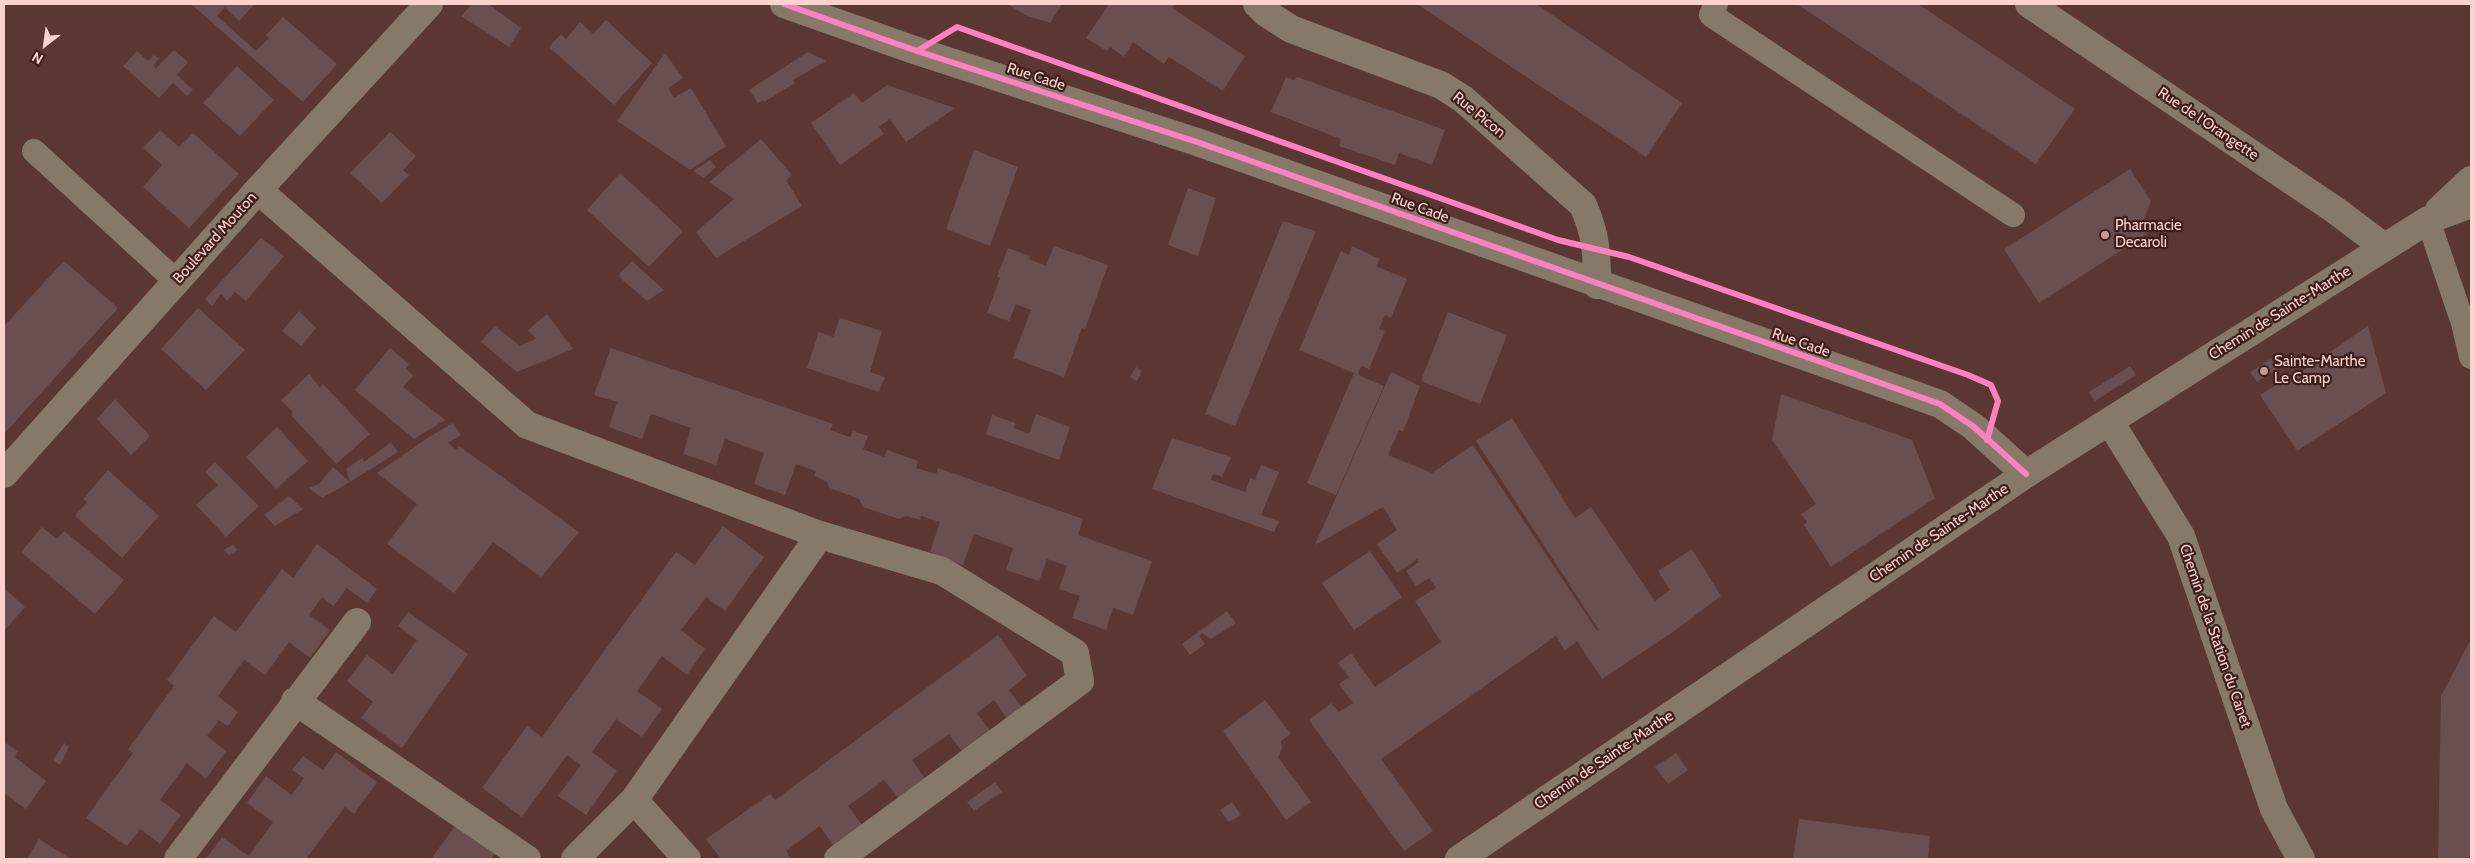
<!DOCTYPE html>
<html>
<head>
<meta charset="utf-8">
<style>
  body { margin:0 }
  #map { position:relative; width:2475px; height:863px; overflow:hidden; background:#5b3734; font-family:Cabin,sans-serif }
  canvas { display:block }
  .frame { position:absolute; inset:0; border:5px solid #fbd2cd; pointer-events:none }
  .north { position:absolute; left:20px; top:20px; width:50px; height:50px; -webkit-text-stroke:4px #3c1e1b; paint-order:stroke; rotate:210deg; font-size:14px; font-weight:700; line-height:20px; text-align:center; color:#fbd2cd }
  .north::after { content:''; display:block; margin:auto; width:18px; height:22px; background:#fbd2cd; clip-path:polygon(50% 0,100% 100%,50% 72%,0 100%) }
</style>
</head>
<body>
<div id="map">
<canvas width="2475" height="863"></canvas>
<div class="frame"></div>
<div class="north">N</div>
</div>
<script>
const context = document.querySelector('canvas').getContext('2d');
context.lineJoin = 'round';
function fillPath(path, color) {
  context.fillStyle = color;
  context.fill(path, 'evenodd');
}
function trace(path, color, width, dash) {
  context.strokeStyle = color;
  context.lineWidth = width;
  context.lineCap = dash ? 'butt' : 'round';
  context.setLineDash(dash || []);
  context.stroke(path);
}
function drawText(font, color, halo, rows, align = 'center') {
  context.font = font + ' Cabin,sans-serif';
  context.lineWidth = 4.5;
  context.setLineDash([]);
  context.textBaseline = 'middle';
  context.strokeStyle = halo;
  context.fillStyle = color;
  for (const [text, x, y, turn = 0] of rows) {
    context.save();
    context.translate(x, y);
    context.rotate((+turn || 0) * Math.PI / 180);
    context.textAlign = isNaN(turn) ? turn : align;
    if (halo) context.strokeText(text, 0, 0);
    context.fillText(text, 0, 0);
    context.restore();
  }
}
const building = new Path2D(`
  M191 4H255L239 21 225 7 217 16 256 51 269 38 266 35 283 17 337 64 303 102Z
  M472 4H488L521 28 509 47 461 16Z
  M1007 4H1062L1050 23 1027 16Z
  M1109 4H1175L1172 8 1245 56 1223 91 1169 57 1164 64 1133 42 1124 57 1110 47 1107 51 1086 38Z
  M1417 4H1536L1682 103 1646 157Z
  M1797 4H1918L2075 109 2036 164Z
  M606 20 652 63 614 105 549 47 561 34 566 39 580 22 593 34Z
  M174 50 188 62 177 75 193 90 187 96 173 83 159 98 123 66 137 51 148 61 154 55 159 59 153 65 156 68Z
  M808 52 826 61 793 80 795 83 764 102 763 100 758 103 749 90Z
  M665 53 683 78 668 88 674 98 691 88 726 146 690 170 617 121Z
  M237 66 274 100 240 136 203 103Z
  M1286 77 1293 80 1297 77 1445 130 1432 165 1399 153 1395 165 1339 146 1341 139 1271 112Z
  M887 85 955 108 906 142 890 119 879 127 884 134 840 165 811 123 854 93 862 103Z
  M160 130 179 147 193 133 239 174 189 228 143 187 162 165 143 148Z
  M390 132 416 156 403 170 409 175 382 203 350 173Z
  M761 139 792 175 786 180 802 206 716 258 696 232 734 199 709 182Z
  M974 150 1018 167 990 246 946 229Z
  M710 160 716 167 704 178 693 171Z
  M2130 169 2151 201 2142 225 2147 234 2039 303 2004 249Z
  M620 173 683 231 649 267 587 210Z
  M1188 188 1216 198 1198 256 1168 245Z
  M1283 221 1316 231 1235 426 1205 414Z
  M261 238 284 256 246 301 235 292 227 301 221 294 212 306 205 299Z
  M1054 246 1108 265 1085 329 1082 328 1064 377 1013 358 1031 310 1016 304 1009 321 987 313 1000 278 997 277 1008 248 1030 256 1029 259 1046 266Z
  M1352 246 1380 259 1376 266 1407 279 1391 318 1385 315 1379 329 1385 331 1369 369 1361 366 1358 375 1384 386 1336 495 1307 483 1354 373 1299 350 1341 251 1349 255Z
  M64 261 118 308 4 434V326Z
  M632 261 664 290 647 301 618 276Z
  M198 308 245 350 206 390 161 349Z
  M299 311 316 328 301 346 282 331Z
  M1448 312 1507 335 1480 404 1421 381Z
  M547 314 573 349 517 372 481 342 495 326 520 346 536 339 528 330Z
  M840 318 882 331 870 372 885 377 879 392 807 368 819 332 833 337Z
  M2368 326 2386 393 2297 451 2260 395 2297 372 2298 374Z
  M390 348 409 364 406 368 413 376 403 387 445 420 414 439 355 390Z
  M611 348 833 424 830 430 850 437 853 431 868 436 863 449 884 457 887 450 918 461 916 468 936 474 938 468 1083 519 1078 535 1152 561 1133 615 1113 608 1106 630 1072 618 1080 596 1059 589 1067 566 1047 559 1039 581 1006 570 1013 548 974 534 963 565 947 559 930 552 940 522 921 516 920 520 907 516 899 519 863 507 859 499 830 488 826 481 814 476 816 471 796 464 785 495 754 484 764 453 725 439 716 465 683 454 691 428 651 414 642 439 609 427 617 402 594 395Z
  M2271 359 2277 369 2257 382 2250 372Z
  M2130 366 2136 375 2095 401 2089 392Z
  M1136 367 1142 371 1137 381 1130 377Z
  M1391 372 1420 386 1403 432 1399 430 1388 455 1432 473 1473 445 1597 631 1599 630 1476 441 1512 418 1575 518 1591 507 1655 601 1670 590 1658 571 1692 549 1721 596 1673 632 1602 679 1577 641 1565 651 1556 636 1381 759 1433 831 1404 851 1309 720 1331 703 1339 712 1353 703 1339 684 1349 677 1338 663 1351 653 1375 687 1441 642 1415 601 1436 588 1429 578 1416 586 1406 571 1419 562 1417 559 1397 573 1377 544 1397 530 1383 507 1315 545Z
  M309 374 320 388 323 384 370 434 336 464 291 415 293 412 281 400Z
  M1781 394 1912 440 1935 498 1831 567 1804 525 1807 522 1801 514 1816 504 1772 440Z
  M115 399 150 436 131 455 97 419Z
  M1036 414 1070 427 1059 460 986 434 992 415 1015 423 1014 428 1029 434Z
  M453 423 461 435 448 443 457 450 459 446 579 532 541 577 493 542 454 593 387 544 417 504 377 473 429 437Z
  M277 427 308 461 276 489 246 457Z
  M1172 438 1231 457 1222 477 1213 474 1211 480 1245 492 1250 478 1255 480 1261 465 1279 472 1261 515 1279 521 1274 532 1152 489Z
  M391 442 398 452 350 482 346 469 362 458 364 462Z
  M215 462 259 506 226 537 196 505 218 485 205 472Z
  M333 467 350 482 322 498 309 488 319 484Z
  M108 470 159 516 122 558 75 516 87 502 83 499Z
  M289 496 303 509 275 526 264 515Z
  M723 526 764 557 725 611 706 597 681 630 705 649 687 675 662 656 637 691 662 709 642 737 616 719 592 752 617 771 586 815 558 796 581 765 567 755 522 817 482 788 527 726 542 737 676 552 695 565Z
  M42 527 57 539 64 531 124 580 95 614 21 552Z
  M317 544 377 589 367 603 347 588 333 606 322 597 309 615 330 630 310 658 289 642 265 675 244 660 218 696 238 712 228 726 219 720 207 736 226 751 206 779 187 763 160 800 181 815 160 844 140 829 127 846 86 818 133 753 128 749 174 686 167 680 214 616 236 632 282 569 293 578Z
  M233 545 238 550 229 555 223 550Z
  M1370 551 1402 597 1354 630 1322 583Z
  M4 588 25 607 4 631Z
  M1227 611 1236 623 1211 639 1202 633 1199 636 1205 644 1190 655 1182 644Z
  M408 612 468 654 402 748 361 718 373 702 347 681 367 655 393 674 417 640 398 626Z
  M998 635 1027 676 1009 690 1023 709 1008 720 994 700 977 713 991 732 963 753 949 734 912 760 926 780 899 799 884 780 848 806 863 826 834 847 820 826 786 851 791 859H721L706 839 770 794 775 800Z
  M2471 639V859H2438L2441 696Z
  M1265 700 1291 734 1281 741 1282 749 1278 757 1311 802 1286 820 1223 731Z
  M6 743 18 752 15 757 46 781 26 809 4 793V747Z
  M64 743 69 747 60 765 53 760Z
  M336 752 377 782 354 814 345 807 306 859H206L222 837 249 856 273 822 247 803 266 776 292 795 304 778 292 770 303 756 323 770Z
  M1676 753 1688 770 1668 784 1655 767Z
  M995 782 1002 792 974 811 967 802Z
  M1232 802 1241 815 1229 822 1220 810Z
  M1799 819 1930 836 1928 859H1793Z
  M458 822 497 851 491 859H431Z
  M39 839 71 859H27Z`);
const lane = new Path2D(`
  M1716 4 1711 15 2013 215
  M34 151 176 281
  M2428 220 2463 323 2471 357`);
const street = new Path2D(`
  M784 4 917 51 1197 142 1940 404 1974 427 2026 474
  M1257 4 1266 13 1291 29 1441 85 1463 99 1583 205C1596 234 1597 254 1597 285
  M2029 4 2335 210 2384 247
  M258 190 527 425 820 535 634 800 575 859
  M2439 210 2471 180
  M2110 422 2181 536 2274 809 2301 859
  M4 474 258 190 429 4
  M820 535 942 571 1075 653 1080 681 838 859
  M295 701 527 859
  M634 800 687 859
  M178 859 357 622
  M1459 859 2026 474 2428 220 2471 204`);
const cycleway = new Path2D(`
  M784 4 917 51 1197 142 1940 404 1974 427 2026 474
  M917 51 957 27 1558 240 1629 257 1968 375 1991 385 1998 401 1987 440`);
const markers = [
  [2105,235,5,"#c39c97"],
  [2264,371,5,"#c39c97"]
];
const streetNames = [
  ["Rue Cade",1036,77,18],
  ["Rue Picon",1479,115,39],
  ["Rue de l'Orangette",2208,124,34],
  ["Rue Cade",1420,208,20],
  ["Boulevard Mouton",215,238,-48],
  ["Chemin de Sainte-Marthe",2280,313,-32],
  ["Rue Cade",1801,343,19],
  ["Chemin de Sainte-Marthe",1939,533,-34],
  ["Chemin de la Station du Canet",2215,636,71],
  ["Chemin de Sainte-Marthe",1604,760,-34]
];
const poiNames = [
  ["Pharmacie",2115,226],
  ["Decaroli",2115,243],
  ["Sainte-Marthe",2274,362],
  ["Le Camp",2274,379]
];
fillPath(building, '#6b4e4f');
trace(lane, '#86796a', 24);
trace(street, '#86796a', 28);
trace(cycleway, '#ff80c0', 6);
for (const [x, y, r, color] of markers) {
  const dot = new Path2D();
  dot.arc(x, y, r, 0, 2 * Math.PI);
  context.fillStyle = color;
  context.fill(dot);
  trace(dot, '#3c1e1b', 2);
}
drawText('15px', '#fbd2cd', '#3c1e1b', streetNames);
drawText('15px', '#fbd2cd', '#3c1e1b', poiNames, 'left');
</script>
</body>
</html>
